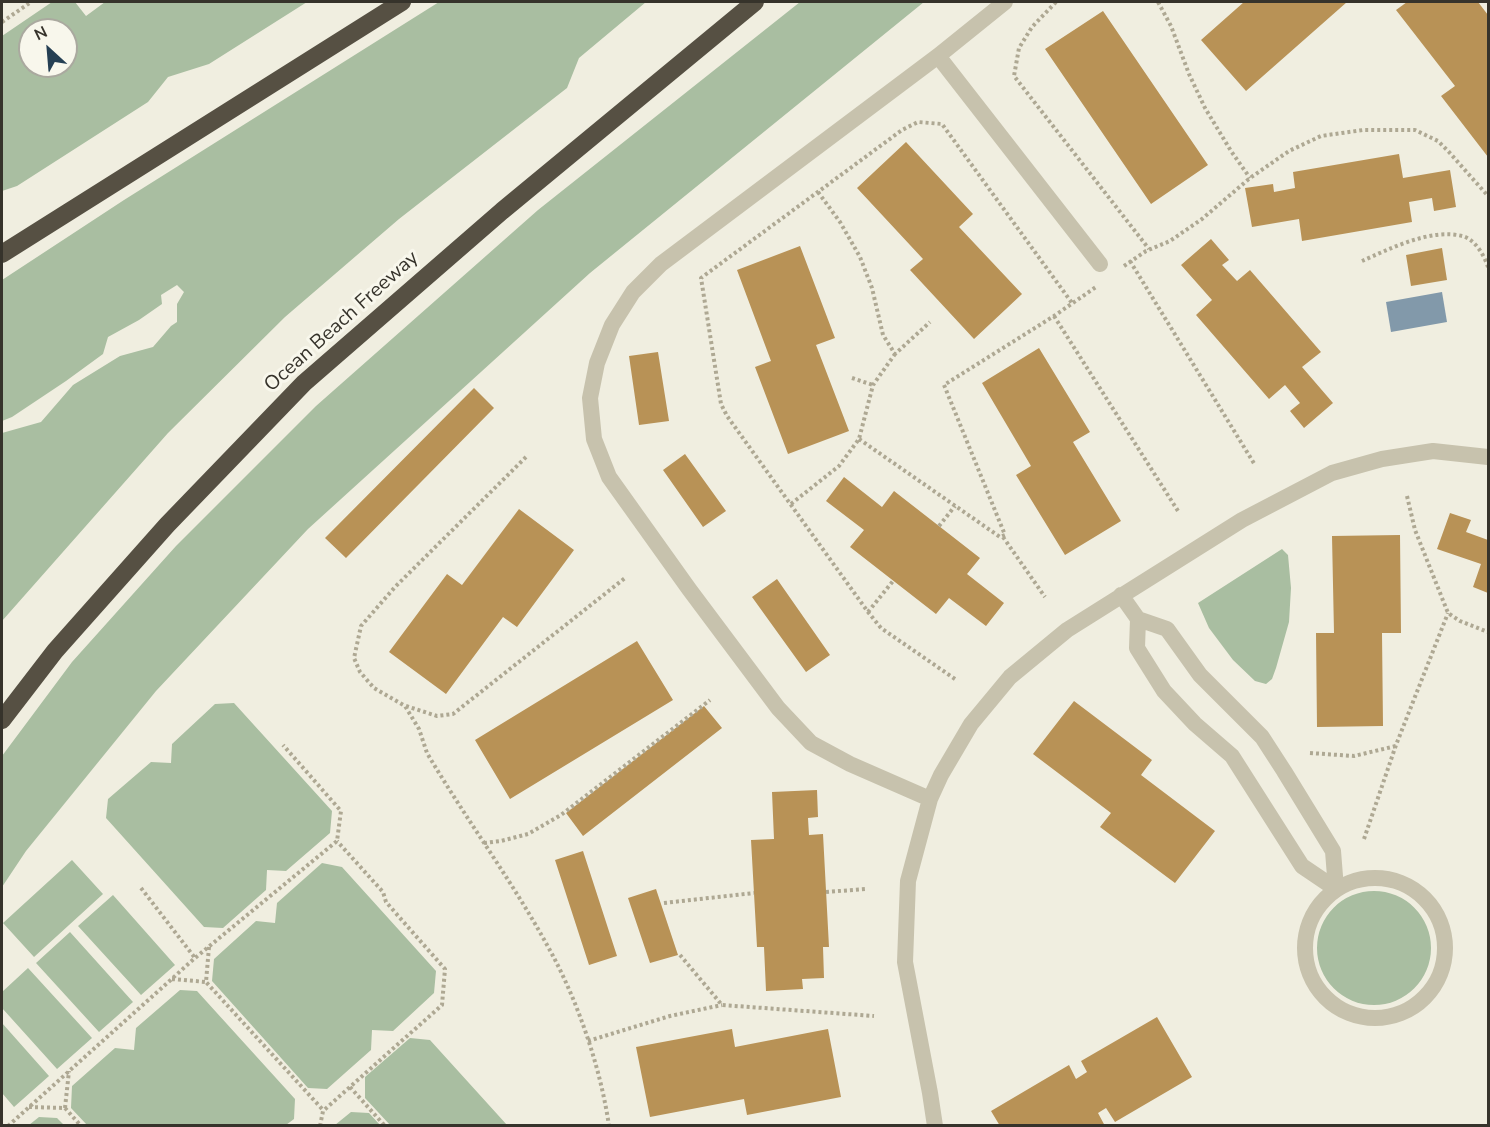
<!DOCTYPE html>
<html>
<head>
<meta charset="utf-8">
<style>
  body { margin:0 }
  #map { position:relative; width:1490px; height:1127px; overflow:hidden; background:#f0eee0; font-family:"Nunito Sans",sans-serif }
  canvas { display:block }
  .frame { position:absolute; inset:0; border:3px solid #36332b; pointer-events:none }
  .north { position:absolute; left:18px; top:18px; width:60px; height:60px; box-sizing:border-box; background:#f8f7ec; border:2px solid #aaa99f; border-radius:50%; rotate:334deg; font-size:16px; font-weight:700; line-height:24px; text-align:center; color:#36332b }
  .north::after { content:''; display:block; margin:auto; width:21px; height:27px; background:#253f53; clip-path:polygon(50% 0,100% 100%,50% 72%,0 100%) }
</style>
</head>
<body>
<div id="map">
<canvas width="1490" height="1127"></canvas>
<div class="frame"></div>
<div class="north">N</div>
</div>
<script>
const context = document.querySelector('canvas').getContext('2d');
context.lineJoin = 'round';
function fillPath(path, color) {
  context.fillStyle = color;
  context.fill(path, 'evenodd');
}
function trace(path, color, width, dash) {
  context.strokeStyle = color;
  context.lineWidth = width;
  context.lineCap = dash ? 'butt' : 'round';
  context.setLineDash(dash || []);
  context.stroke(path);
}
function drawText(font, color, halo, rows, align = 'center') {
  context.font = font + ' "Nunito Sans",sans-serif';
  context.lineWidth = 6;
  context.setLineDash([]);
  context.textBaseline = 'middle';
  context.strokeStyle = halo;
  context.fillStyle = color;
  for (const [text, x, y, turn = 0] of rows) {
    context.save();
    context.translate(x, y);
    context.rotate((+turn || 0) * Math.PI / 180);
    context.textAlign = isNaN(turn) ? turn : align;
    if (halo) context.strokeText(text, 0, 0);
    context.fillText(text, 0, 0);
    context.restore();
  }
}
const green = new Path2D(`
  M52 2H75L86 16 105 2H307L209 64 168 77 148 102 17 186 2 191V36ZM30 30H66V66H30Z
  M439 2H646L579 58 567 88 399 219 285 317 168 433 2 621V433L41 422 73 385 120 356 153 347 171 326 177 322V304L184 292 177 285 161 295 162 304 139 320 108 337 103 354 66 381 12 417 2 421V280L124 200Z
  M800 2H924L590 273 308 529 156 691 26 851 2 887V756L72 662 176 546 316 406 538 210Z
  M1282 549 1288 555 1291 588 1289 622 1276 668 1272 679 1266 684 1255 681 1233 660 1209 628 1198 603Z
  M234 703 332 811 330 833 286 871 267 870 266 890 223 928 204 927 106 818 108 799 151 762 171 763 172 744 215 704Z
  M72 860 103 894 34 957 3 923Z
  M322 863 342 867 436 971 434 993 393 1031 372 1030 371 1050 327 1089 308 1088 212 981 214 959 256 921 275 923 277 903Z
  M1317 948a57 57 0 1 1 114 0a57 57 0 1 1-114 0Z
  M113 895 175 965 141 995 78 926Z
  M70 932 133 1002 99 1032 36 963Z
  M28 968 92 1038 57 1069 2 1008V992Z
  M180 990 197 991 295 1099 294 1119 286 1125H87L71 1108 72 1086 115 1048 134 1050 136 1028Z
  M2 1023 49 1076 14 1107 2 1093Z
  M410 1038 430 1040 507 1125H390L365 1098V1077Z
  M351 1112 369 1113 380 1125H335Z
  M39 1117 57 1118 64 1125H29Z`);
const water = new Path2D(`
  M1442 292 1447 322 1391 332 1386 302Z`);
const building = new Path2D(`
  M1244 2H1347L1246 91 1201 40Z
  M1407 2H1478L1488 15V157L1441 96 1455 86 1396 10Z
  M1103 11 1208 165 1151 204 1045 49Z
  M906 142 973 214 959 227 1022 294 974 339 910 270 923 259 857 188Z
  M1399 154 1403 178 1450 170 1456 207 1434 211 1432 198 1409 202 1412 222 1302 241 1299 219 1252 227 1245 188 1273 184 1274 192 1295 188 1293 172Z
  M1211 239 1229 260 1222 265 1237 281 1250 270 1321 352 1302 367 1333 403 1304 428 1290 411 1300 403 1285 385 1269 399 1196 315 1212 300 1181 265Z
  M800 246 835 338 816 345 849 431 788 454 755 367 771 361 737 270Z
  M1442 248 1447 280 1411 286 1406 255Z
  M1039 348 1090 432 1073 442 1121 521 1065 555 1016 475 1031 466 982 383Z
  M658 352 669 421 639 425 629 356Z
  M474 388 494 408 346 558 325 538Z
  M685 454 726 511 703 527 663 470Z
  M844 477 882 507 894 491 980 558 967 574 1004 603 986 626 949 598 936 614 850 547 864 530 826 501Z
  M519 509 574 550 517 627 503 617 446 694 389 652 447 574 462 585Z
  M1450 513 1471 520 1466 532 1488 540V593L1473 587 1481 564 1437 549Z
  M1400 535 1401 633H1382L1383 726 1317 727 1316 633H1334L1332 536Z
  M777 579 830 655 806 672 752 597Z
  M637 641 673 700 510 799 475 740Z
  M1074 701 1152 760 1141 775 1215 831 1175 883 1100 827 1111 813 1033 754Z
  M704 706 722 728 583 836 566 813Z
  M817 790 818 817 808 818 809 835 823 834 829 947H823L824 978 802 979 803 989 766 991 764 947H757L751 840 774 839 772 792Z
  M583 851 617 956 589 965 555 860Z
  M656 889 678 955 650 963 628 898Z
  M1157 1017 1192 1077 1115 1122 1106 1108 1098 1113 1105 1126H1000L991 1111 1069 1065 1076 1079 1087 1072 1081 1061Z
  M732 1029 735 1047 828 1029 841 1097 747 1115 744 1099 650 1117 636 1047Z`);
const path = new Path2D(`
  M1056 2 1032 27 1019 48 1014 76 1149 249
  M1158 2 1171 26 1189 74 1205 108 1231 151 1250 178
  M2 22 31 2
  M818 192 840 222 860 257 872 288 883 335 895 354 930 322
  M1130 261 1255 465
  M1362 261C1389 249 1431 228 1462 236 1475 239 1484 255 1488 267
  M1124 266 1146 251 1170 241 1202 219 1250 178 1289 151 1321 136 1363 130H1415L1438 141 1449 152 1488 196
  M1054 316 1178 511
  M852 378 873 385
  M859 439 1000 537 1005 535 944 385 1054 316 1096 287
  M526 457 395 587 361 626 354 658 360 672 374 688 405 706 419 729 427 753C467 821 516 886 553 956 579 1005 601 1070 609 1126
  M1407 496 1415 530 1448 613 1460 621 1488 632
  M791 504 839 466 859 439 873 385 895 354
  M939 526 955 506
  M1003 537 1045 597
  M868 612 893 581
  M955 679 881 628 868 612 727 416 721 404 701 278 902 130 918 122 942 124 1072 303
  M406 706 437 716 453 714 625 578
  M1310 753 1354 756 1396 746
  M1364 839 1396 745 1448 613
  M484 843 501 841 528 834 561 815 710 700
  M141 888 195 958
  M826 892 866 889
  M664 903 754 893
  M209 947 206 982 323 1110
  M680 955 722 1005 874 1016
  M172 979 206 982
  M588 1041 670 1016 722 1005
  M350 1087 385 1126
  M29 1107 65 1108 81 1126
  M65 1108 69 1071
  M8 1126 195 958 337 841 341 811 283 745
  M320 1126 323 1111 442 1005 445 969 386 902 383 892 337 841`);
const service = new Path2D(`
  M938 56 1100 264
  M1121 595 1138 619 1167 629 1200 675 1262 737 1284 771 1333 851 1336 889
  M1138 619 1137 648 1164 691 1195 724 1232 756 1302 866 1336 889
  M930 799 850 764 811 743 778 708 689 589 609 477 594 439 590 398 597 363 612 325 633 292 661 264 938 56 1005 2
  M1305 948a70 70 0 1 1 140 0a70 70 0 1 1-140 0Z
  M935 1126 930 1093 905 962 908 881 930 799 941 775 971 724 1010 677 1067 630 1242 520 1332 473 1382 459 1433 451 1488 457`);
const motorway = new Path2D(`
  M2 254 402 2
  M2 720 55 651 167 525 304 383 502 211 755 2`);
const streetNames = [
  ["Ocean Beach Freeway",342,322,-42]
];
fillPath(green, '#a9bea1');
fillPath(water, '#8299aa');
fillPath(building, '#b89256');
trace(path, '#aea893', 4, [3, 3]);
trace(service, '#c7c2ad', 16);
trace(motorway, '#565043', 18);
drawText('20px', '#36332b', '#f8f7ec', streetNames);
</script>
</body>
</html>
